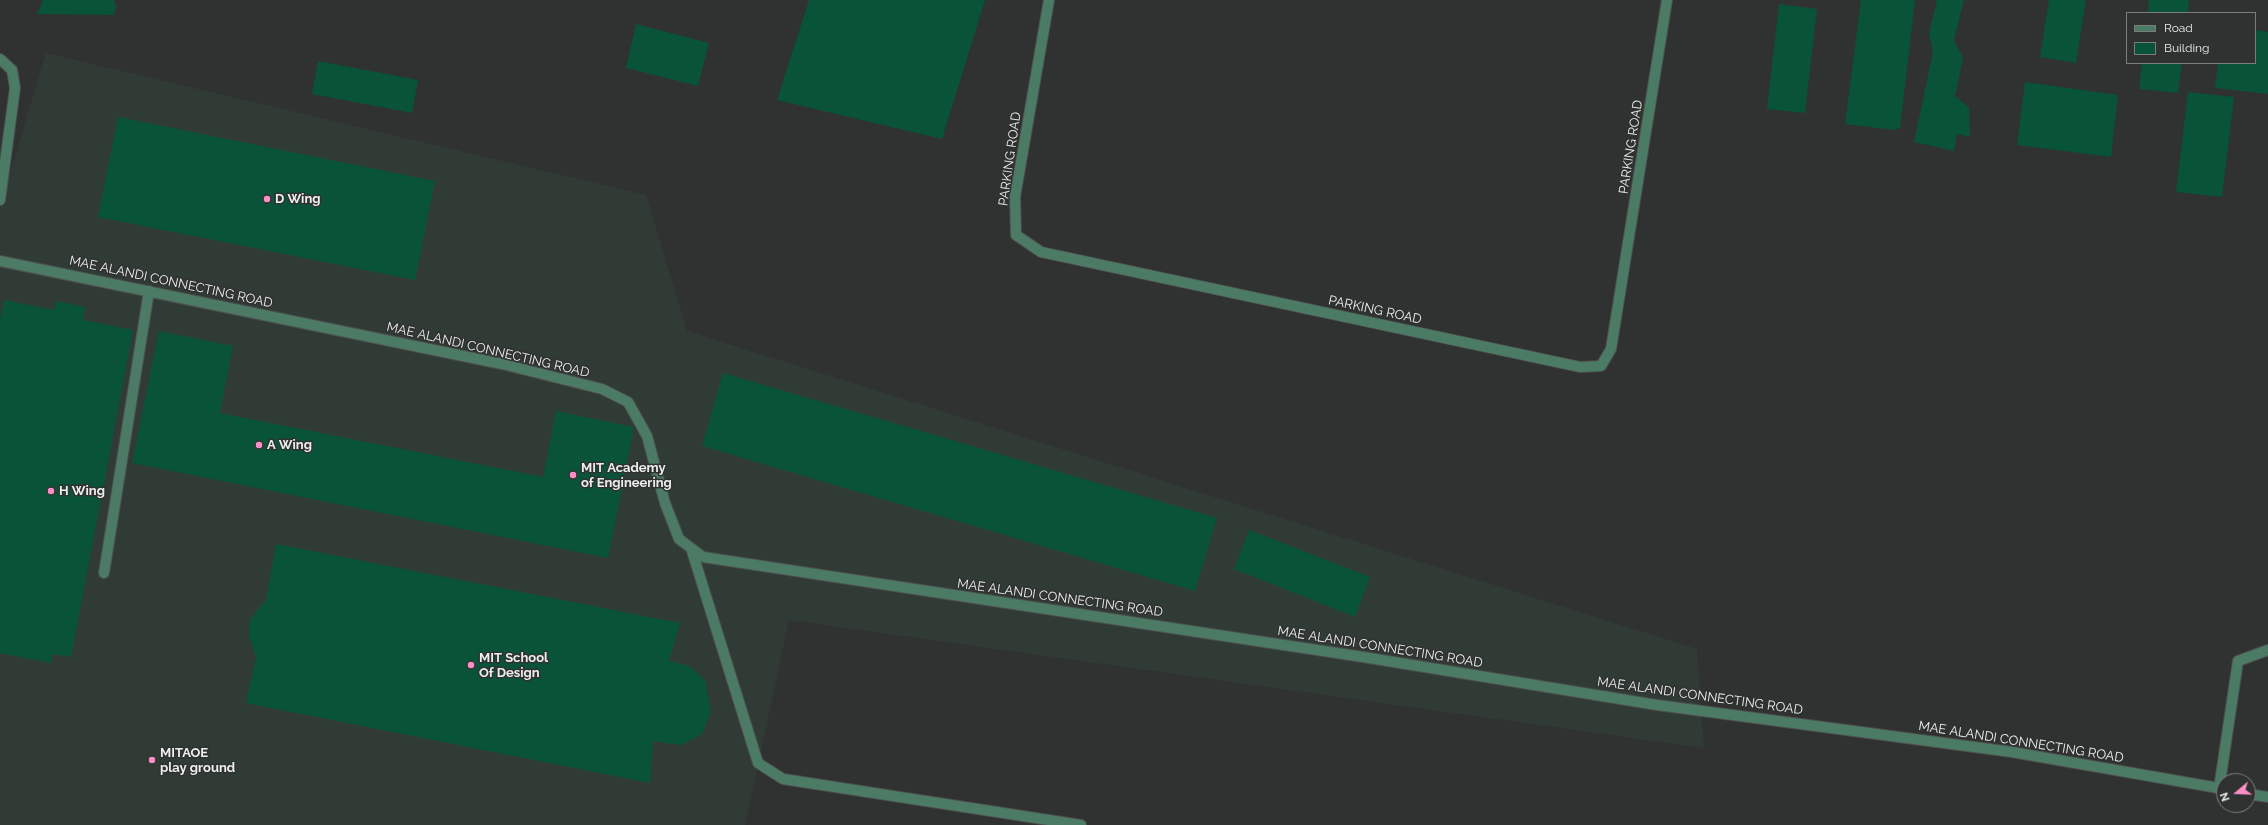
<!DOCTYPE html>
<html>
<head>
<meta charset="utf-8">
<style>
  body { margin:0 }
  #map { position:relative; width:2268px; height:825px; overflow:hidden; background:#2f3230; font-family:Raleway,sans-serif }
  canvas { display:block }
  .legend { position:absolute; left:2126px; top:12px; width:130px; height:52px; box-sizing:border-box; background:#2f3230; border:1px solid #7b7d7c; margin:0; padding:5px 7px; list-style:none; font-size:12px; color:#eceeed }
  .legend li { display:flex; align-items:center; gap:8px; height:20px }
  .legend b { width:20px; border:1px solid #7b7d7c }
  .north { position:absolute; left:2216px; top:773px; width:40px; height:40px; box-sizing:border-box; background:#2f3230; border:1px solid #7b7d7c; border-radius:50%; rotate:251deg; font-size:11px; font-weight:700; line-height:16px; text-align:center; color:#eceeed }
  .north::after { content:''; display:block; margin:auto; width:14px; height:18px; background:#fb8fc5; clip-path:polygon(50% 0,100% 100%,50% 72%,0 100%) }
</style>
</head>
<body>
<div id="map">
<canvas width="2268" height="825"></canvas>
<ul class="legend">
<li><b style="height:5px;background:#4b7b65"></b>Road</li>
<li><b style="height:11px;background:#095339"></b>Building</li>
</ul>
<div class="north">N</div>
</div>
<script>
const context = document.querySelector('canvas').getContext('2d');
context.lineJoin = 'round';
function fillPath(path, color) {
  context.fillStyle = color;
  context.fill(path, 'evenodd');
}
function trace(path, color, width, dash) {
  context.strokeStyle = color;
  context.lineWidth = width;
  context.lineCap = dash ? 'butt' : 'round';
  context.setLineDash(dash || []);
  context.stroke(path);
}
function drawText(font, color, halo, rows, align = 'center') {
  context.font = font + ' Raleway,sans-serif';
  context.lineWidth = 3;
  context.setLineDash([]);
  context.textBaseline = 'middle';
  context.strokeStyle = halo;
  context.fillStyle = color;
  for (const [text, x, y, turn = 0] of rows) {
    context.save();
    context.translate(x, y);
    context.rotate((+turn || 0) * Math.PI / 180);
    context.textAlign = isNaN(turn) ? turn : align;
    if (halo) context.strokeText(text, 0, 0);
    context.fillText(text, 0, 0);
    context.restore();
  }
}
const built = new Path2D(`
  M46 53 646 195 687 331 1697 649 1704 748 789 620 745 825H0V207Z`);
const building = new Path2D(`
  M43 0H114L116 7 114 15 37 14Z
  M809 0H985L942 139 777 100Z
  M1861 0H1915L1900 128 1894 130 1845 124Z
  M1937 0H1964L1954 40 1963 58 1955 96 1969 107 1970 137 1957 134 1954 151 1914 142 1933 52 1929 33Z
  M2049 0H2086L2076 63 2040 57Z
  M2149 0H2189L2188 13H2148Z
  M1779 4 1817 9 1805 113 1767 109Z
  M636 24 709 43 698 86 626 68Z
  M2255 30 2268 32V94L2215 88 2218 63H2255Z
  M318 61 418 80 412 113 312 94Z
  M2142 63H2182L2178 93 2139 89Z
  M2025 82 2118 95 2111 157 2017 145Z
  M2188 92 2234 97 2222 197 2176 192Z
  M118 117 435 181 415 280 98 217Z
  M4 300 54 310 56 301 85 307 83 320 133 330 71 657 53 654 51 663 0 653V320Z
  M159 331 233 346 220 413 543 477 556 411 634 427 608 558 132 463Z
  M723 373 1217 518 1195 591 702 446Z
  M1249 530 1370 577 1355 617 1234 569Z
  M276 544 680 623 669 661 689 666 705 680 711 712 702 734 681 745 653 741 650 783 246 703 256 657 249 636 250 619 266 600Z`);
const minor = new Path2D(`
  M1049 0 1015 197 1016 235 1041 252 1580 367 1601 366 1611 349 1667 0
  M0 59 12 70 15 88 0 200
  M0 261 502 364 602 389 628 402 647 436 665 503 679 539 703 557 1363 657 1657 705 2012 752 2224 789
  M691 548 758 763 783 779 1081 825
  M104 573 149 291
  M2219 789 2238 661 2268 650
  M2248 794 2268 797`);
const markers = [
  [267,199,4,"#fb8fc5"],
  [259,445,4,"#fb8fc5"],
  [573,475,4,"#fb8fc5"],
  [51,491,4,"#fb8fc5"],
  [471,665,4,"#fb8fc5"],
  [152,760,4,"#fb8fc5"]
];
const streetNames = [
  ["PARKING ROAD",1631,147,-81],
  ["PARKING ROAD",1010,159,-82],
  ["MAE ALANDI CONNECTING ROAD",171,282,12],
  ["PARKING ROAD",1375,310,12],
  ["MAE ALANDI CONNECTING ROAD",488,350,13],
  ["MAE ALANDI CONNECTING ROAD",1060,598,8],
  ["MAE ALANDI CONNECTING ROAD",1380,647,9],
  ["MAE ALANDI CONNECTING ROAD",1700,696,8],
  ["MAE ALANDI CONNECTING ROAD",2021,742,9]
];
const poiNames = [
  ["D Wing",275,199],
  ["A Wing",267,445],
  ["MIT Academy",581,468],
  ["of Engineering",581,483],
  ["H Wing",59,491],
  ["MIT School",479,658],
  ["Of Design",479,673],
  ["MITAOE",160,753],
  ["play ground",160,768]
];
fillPath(built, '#313b36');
fillPath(building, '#095339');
trace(minor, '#4d504e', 12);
trace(minor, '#4b7b65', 10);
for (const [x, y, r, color] of markers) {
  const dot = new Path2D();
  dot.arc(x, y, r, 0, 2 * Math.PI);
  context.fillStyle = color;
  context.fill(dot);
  trace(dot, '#2f3230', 1.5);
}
drawText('13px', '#eceeed', '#2f3230', streetNames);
drawText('bold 13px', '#eceeed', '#2f3230', poiNames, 'left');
</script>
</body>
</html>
